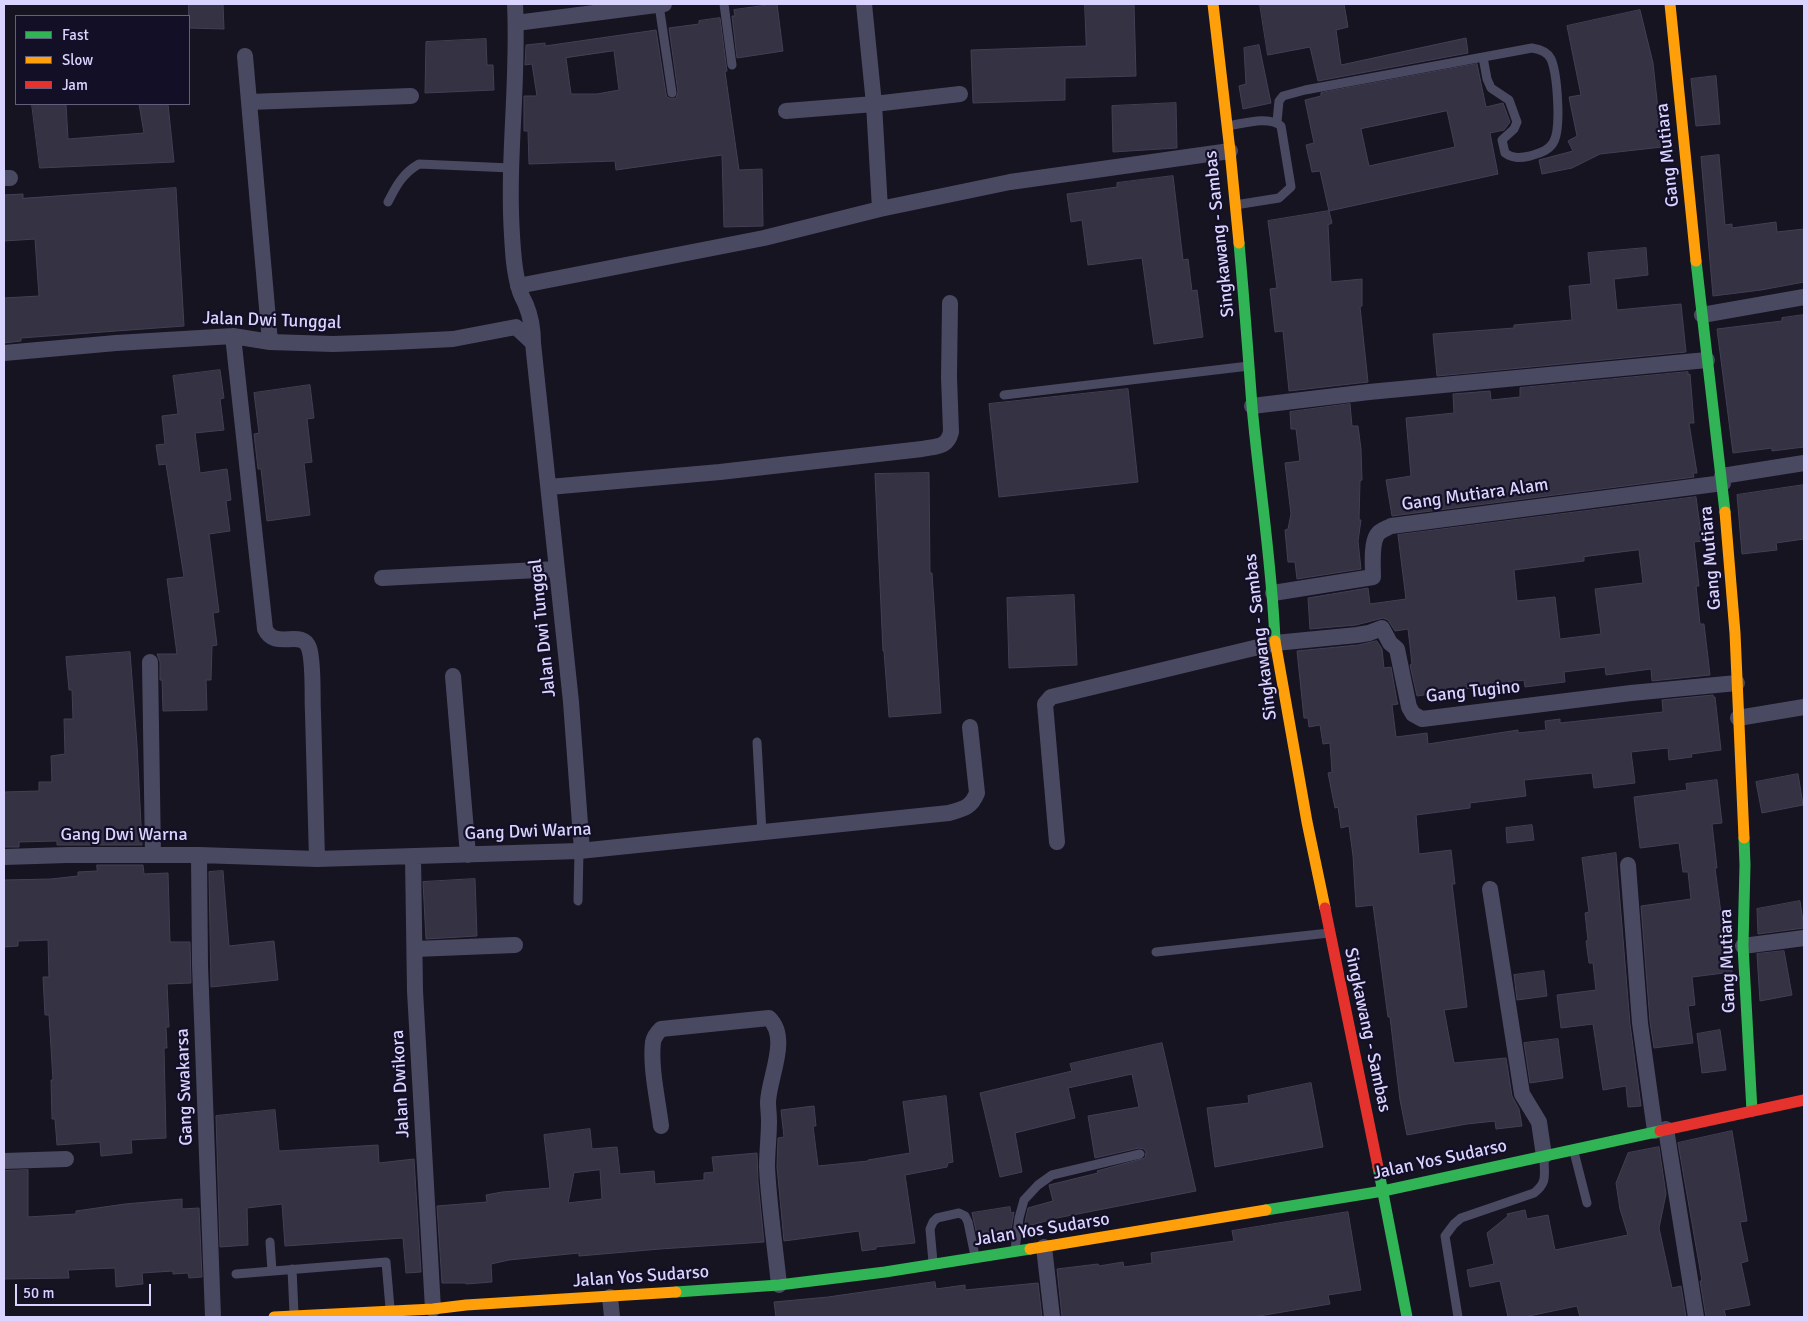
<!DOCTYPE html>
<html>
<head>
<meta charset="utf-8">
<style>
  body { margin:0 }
  #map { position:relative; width:1808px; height:1321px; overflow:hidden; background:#161421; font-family:Signika,sans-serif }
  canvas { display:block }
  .frame { position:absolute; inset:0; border:5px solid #d9d4ff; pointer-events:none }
  .legend { position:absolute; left:15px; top:15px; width:175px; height:90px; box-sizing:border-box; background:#130f26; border:1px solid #625e7d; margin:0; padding:6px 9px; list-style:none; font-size:15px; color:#d9d4ff }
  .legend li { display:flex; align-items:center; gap:10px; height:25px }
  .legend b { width:25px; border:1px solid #625e7d }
  .scale { position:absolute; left:15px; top:1284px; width:136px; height:22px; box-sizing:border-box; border:2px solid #d9d4ff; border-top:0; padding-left:6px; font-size:15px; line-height:18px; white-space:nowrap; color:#d9d4ff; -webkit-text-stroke:4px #130f26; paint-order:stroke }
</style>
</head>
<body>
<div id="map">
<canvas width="1808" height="1321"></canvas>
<div class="frame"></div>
<ul class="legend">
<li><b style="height:6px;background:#30b455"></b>Fast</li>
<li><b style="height:6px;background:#ff9f0a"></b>Slow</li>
<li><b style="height:6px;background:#e5322d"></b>Jam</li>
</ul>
<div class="scale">50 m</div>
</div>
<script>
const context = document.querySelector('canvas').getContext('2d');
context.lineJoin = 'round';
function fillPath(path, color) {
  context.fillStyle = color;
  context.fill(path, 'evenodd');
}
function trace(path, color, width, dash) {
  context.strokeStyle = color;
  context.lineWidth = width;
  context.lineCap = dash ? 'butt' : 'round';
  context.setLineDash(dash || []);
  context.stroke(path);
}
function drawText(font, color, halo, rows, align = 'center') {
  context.font = font + ' Signika,sans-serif';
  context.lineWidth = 4.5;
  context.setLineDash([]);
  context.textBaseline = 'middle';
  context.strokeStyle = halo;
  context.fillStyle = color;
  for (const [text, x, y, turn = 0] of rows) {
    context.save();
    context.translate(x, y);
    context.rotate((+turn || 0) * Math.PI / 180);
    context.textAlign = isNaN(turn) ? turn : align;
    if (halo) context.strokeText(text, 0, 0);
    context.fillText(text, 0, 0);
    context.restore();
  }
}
const building = new Path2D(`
  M189 4H223L224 29 189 28Z
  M777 4 783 51 737 58 732 16H735L734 10Z
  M1085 4H1134L1136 76 1065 78V100L973 103 971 50 1086 46Z
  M1260 4H1344L1348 27 1336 30 1341 65 1466 38 1468 53 1318 81 1310 47 1268 55Z
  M1640 10 1653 63 1662 147 1600 154 1572 168 1542 174 1539 160 1573 151 1568 141 1577 136 1569 97 1581 95 1567 26Z
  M720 18 727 71 725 72 739 170 762 169 763 226 724 227 722 155 616 170 615 161 529 164 528 131H524V96H537L532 64 525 65 526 45 545 43V46L656 30 666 94 667 97 672 99 676 98 678 92 669 28 699 24V21ZM614 51 619 90 597 94H571L566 58Z
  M486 39 487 65H493L494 90 425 93 426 42Z
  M1259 45 1271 103 1243 109 1239 86 1246 84 1244 48Z
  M1477 64 1486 107 1503 103 1510 122 1504 130 1490 133 1498 174 1329 211 1320 171 1312 172 1306 145 1314 143 1305 100 1321 96V93ZM1447 111 1455 147 1369 166 1361 129Z
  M1716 76 1720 124 1696 126 1691 79Z
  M1176 103 1177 148 1113 152 1112 106Z
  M32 104H66L68 139 144 133 139 104H168L174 162 40 168Z
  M1719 155 1725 225 1732 224V228L1776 222 1777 232 1804 229V282L1761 290 1713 296 1701 157Z
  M1173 176 1183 260 1188 259 1192 291 1197 290 1203 337 1154 344 1142 258 1088 265 1082 220 1071 222 1067 194 1117 187V183Z
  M176 188 184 326 21 338V341L4 343V298L39 296 35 239 4 241V195L23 194V198Z
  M1329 211 1332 223 1328 225 1331 282 1362 279V306L1360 307 1368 382 1289 391 1283 331 1275 332 1270 289 1277 288 1268 221Z
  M1646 248 1648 275 1614 279 1617 310 1681 304 1686 352 1437 376 1433 334 1514 328V325L1572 320 1569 286 1591 284 1588 253Z
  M1804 315V447L1772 451V448L1733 453 1717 329 1782 321V318Z
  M220 370 224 398 220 399 224 430 195 433 200 473 227 469 231 500 226 501 230 531 209 534 219 612 213 613 217 645 212 646 211 680H206L207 710 163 711 162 680H160V662L157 654H177L167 579 184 577 166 464 159 465 156 445 165 444 162 416 178 414 173 376Z
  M1688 372V375L1690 374 1694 423H1689L1697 473H1693L1694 477 1392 516 1386 480 1411 476 1406 418 1454 413 1453 394 1490 391 1491 400 1520 397V388Z
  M310 385 314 418 307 419 312 462 304 463 310 515 267 521 261 469H258L254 434 259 433 254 393Z
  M1128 389 1138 482 999 497 989 404Z
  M1350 404 1352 426H1358L1361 449 1362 480 1360 481 1359 520H1361L1358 541 1361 569 1297 579 1295 562H1288L1285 530 1288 529 1291 514 1285 463 1300 461 1296 429H1291L1290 412Z
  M929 473 930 573H932L941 713 889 717 884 651H883L875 474Z
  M1804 485V539L1776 543 1777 550 1742 554 1737 495Z
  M1696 497 1702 541 1694 542 1699 586H1696L1700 624H1704L1710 675 1652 681 1651 669 1606 675 1605 667 1564 672 1565 682 1525 687 1524 680 1417 696 1410 665 1412 664 1408 629 1395 631 1388 620 1383 618 1356 625 1310 629 1308 598 1368 588 1370 604 1406 599 1398 535ZM1639 550 1643 583 1595 589 1601 634 1560 639 1555 597 1517 601 1514 570 1584 561V557Z
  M1074 595 1077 665 1009 668 1007 598Z
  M1377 641 1382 649 1384 668 1391 667 1397 701 1398 704 1392 705 1396 737 1427 733 1428 744 1518 730V733L1546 730 1545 721 1560 719V723L1663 712 1662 700 1713 695V697H1715L1721 750 1691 754 1692 757 1669 760 1668 748 1631 752 1635 783 1594 788 1592 773 1524 780 1526 796 1470 803V808L1416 815 1419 854 1451 850 1455 884H1452L1467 1007 1444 1010 1454 1063 1506 1058 1512 1096 1519 1109 1522 1126 1496 1129 1495 1121 1467 1124 1407 1135 1400 1100 1390 1017H1388L1373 905 1356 907 1353 856 1349 826 1341 828 1338 807 1335 808 1328 773 1332 772 1330 743 1323 744 1320 725 1309 727 1308 718H1304L1297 651 1358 645Z
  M130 652 137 745 142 845H57V841L19 842V847H4V792L39 791V782H52L51 756 65 754 64 719H73L72 690H69L66 657Z
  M1798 774 1803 805 1762 813 1756 782Z
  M1717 780 1722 823 1712 824 1717 868H1715L1727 958H1731L1732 972 1692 977 1695 1005 1688 1006 1693 1043 1654 1048 1650 1022 1641 906 1691 899 1688 872H1683L1679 843 1640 848 1634 797 1687 790 1686 784Z
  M1532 825 1534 840 1507 843 1506 828Z
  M1616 853 1630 1024 1641 1106 1628 1107 1626 1086 1603 1090 1593 1024 1561 1028 1557 995 1596 990 1593 963H1589L1586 941 1588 940 1585 913 1589 912 1582 858Z
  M97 865H143L144 874 168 873 170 942H190L191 983 167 984 169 1027H166L167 1048H164L166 1138 131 1140 132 1153 101 1156 100 1142 57 1145 55 1119H52L51 1080H53L49 1015H45L43 977H49L48 940 18 941V946L4 947V880L51 879 78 876V872L97 871Z
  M223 871 229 946 274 941 278 980 211 987 209 872Z
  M475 879 477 936 426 939 423 882Z
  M1800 901 1804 928 1758 934 1757 909Z
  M1784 951 1792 995 1760 1001 1757 954Z
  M1544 971 1547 996 1517 1000 1514 975Z
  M1720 1030 1726 1070 1702 1073 1697 1034Z
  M1558 1039 1563 1078 1530 1083 1524 1043Z
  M1162 1043 1196 1191 1057 1218 1024 1227 1028 1208 1053 1201 1049 1185 1098 1173 1097 1171 1145 1158 1146 1152 1144 1149 1139 1148 1095 1158 1088 1116 1139 1107 1132 1074 1068 1088 1075 1118 1015 1133 1022 1172 1000 1177 980 1093 1072 1071 1070 1064Z
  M1311 1083 1323 1147 1215 1167 1207 1108 1249 1103 1248 1096Z
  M946 1096 953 1162 948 1163 947 1167 905 1175 915 1243 876 1247V1249L862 1251 859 1231 784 1241 777 1167 778 1138 784 1137 781 1110 814 1106 816 1126H813L818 1166 868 1161V1160L910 1153 903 1102Z
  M275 1110 279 1151 378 1145 379 1163 414 1159 421 1272 406 1273 403 1238 285 1246 282 1204 247 1208 248 1245 220 1247 216 1116Z
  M590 1129 592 1149 617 1147 620 1174 654 1171 655 1184 704 1180V1173L714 1172 712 1157 757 1153 758 1182 764 1242 660 1249 579 1256V1253L509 1260 491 1264 492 1282 466 1284V1283H442L437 1206 487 1202 486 1195 502 1192 550 1188 544 1135ZM600 1170 602 1199 568 1203 574 1173Z
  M1732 1131 1747 1221 1740 1222 1748 1261 1741 1263 1750 1305 1724 1310 1726 1317H1706L1700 1281H1702L1678 1143Z
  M1659 1147 1666 1194 1659 1228 1672 1288 1681 1286 1686 1317H1580L1577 1306 1524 1317H1508L1500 1281 1470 1287 1467 1270 1494 1264 1487 1233 1508 1216 1507 1214 1525 1210 1527 1219 1548 1215 1555 1250 1628 1235 1620 1209 1616 1183 1628 1153Z
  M28 1170V1217L76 1214V1211L125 1204 182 1199V1209L199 1208 202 1277 189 1278 188 1273 173 1274V1271L142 1273 143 1284 116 1287 115 1268 68 1270 69 1278 4 1279V1171Z
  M1010 1207 1011 1213 1014 1212 1011 1230 977 1235 972 1213Z
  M1348 1212 1361 1290 1328 1295 1330 1304 1253 1317H1062L1057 1269 1098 1264 1099 1266 1123 1262 1124 1267 1152 1263 1151 1253 1234 1241 1232 1231Z
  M935 1282 936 1289 965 1285V1290L1038 1283 1042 1317H776L774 1302 828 1297Z`);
const lane = new Path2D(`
  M724 4 732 65
  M659 5 672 93
  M1277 122 1279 101 1283 96 1305 90 1532 48C1539 49 1547 51 1551 59 1557 73 1562 129 1553 143 1548 151 1539 153 1530 156 1521 158 1513 159 1505 153L1502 140 1514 129 1517 122 1509 100 1491 88 1487 79 1483 57
  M1227 126C1242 124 1269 115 1281 126L1291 187 1279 198 1235 205
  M388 202C396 186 403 173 419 164L511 168
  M1004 395 1249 366
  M757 742 762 833
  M578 901 579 851
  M1156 952 1329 933
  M1574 1152 1587 1203
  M270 1242 272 1271
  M1015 1250 1019 1218 1024 1200 1038 1185 1052 1175 1140 1154
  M933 1262 930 1229 933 1222 937 1218 959 1213 965 1216 968 1222 975 1256
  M292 1269 294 1313
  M236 1274 386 1262 390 1308
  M1458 1317 1445 1236 1454 1224 1461 1218 1534 1193C1548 1182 1544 1175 1544 1158`);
const street = new Path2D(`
  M515 4C519 81 507 158 512 235 513 253 514 271 519 288 520 294 524 300 526 305 531 317 533 330 533 343L571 702 582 851
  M864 4 874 104 880 209
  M516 23 664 4
  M245 56 270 342
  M249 102 411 96
  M786 111 874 104 960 94
  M4 178H10
  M518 286 764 238 880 209 1010 182 1230 151
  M1702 315 1804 297
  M233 336 265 629C275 651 302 628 309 648 314 663 312 696 313 713 314 762 316 810 317 859
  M4 353 116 343 233 336 270 342 333 344 392 342 453 339 516 327 533 343
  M1252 406 1369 392 1707 360
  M1722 476 1804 463
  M549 487 720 472 922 449C937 446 947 448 951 432L949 377 950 303
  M382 578 557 569
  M1273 593 1373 577C1373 567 1371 544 1377 535 1380 530 1386 529 1391 526L1723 483
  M150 662 153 855
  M453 676 468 855
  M1738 718 1804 707
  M1057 842 1045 704 1051 697 1275 643 1357 635 1369 633 1382 628 1390 643 1397 649 1409 707 1413 714 1422 719 1631 693 1737 683
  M199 855 200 965 213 1317
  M413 856 415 991 433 1309
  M4 857 67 855H199L317 859 579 851 949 813C963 809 971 808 977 793L970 727
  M1628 865 1640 1023 1655 1131
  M1490 889 1522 1094 1539 1122 1544 1156
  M1743 946 1804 938
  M415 949 515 945
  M661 1126C658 1101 650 1067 653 1042 654 1037 657 1033 661 1029L769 1018C790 1038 769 1077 768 1102 768 1108 769 1114 769 1121 769 1136 767 1152 767 1167 769 1206 775 1246 779 1285
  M1666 1129 1696 1317
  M4 1161 66 1159
  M1044 1247 1052 1317
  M610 1297 612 1317`);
const fast = new Path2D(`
  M1239 243C1244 298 1248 352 1252 406 1259 485 1272 562 1275 641
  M1696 261 1725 512
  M1744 838 1745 865 1743 946 1752 1111
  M1378 1167 1407 1317
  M1266 1210 1383 1191 1660 1131
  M676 1292 779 1285 885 1272 1030 1249`);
const slow = new Path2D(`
  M1213 4 1230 151 1239 243
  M1670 4 1696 261
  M1725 512 1735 633 1744 838
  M1275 641 1307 822 1325 908
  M1030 1249 1266 1210
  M274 1317 433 1309 466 1305 676 1292`);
const jam = new Path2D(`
  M1325 908 1378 1167
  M1660 1131 1804 1100`);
const streetNames = [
  ["Gang Mutiara",1668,155,-96],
  ["Singkawang - Sambas",1220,234,-96],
  ["Jalan Dwi Tunggal",272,321,2],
  ["Gang Mutiara Alam",1475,495,-8],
  ["Gang Mutiara",1711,558,-95],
  ["Jalan Dwi Tunggal",543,628,-96],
  ["Singkawang - Sambas",1261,637,-97],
  ["Gang Tugino",1473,692,-6],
  ["Gang Dwi Warna",528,832,-2],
  ["Gang Dwi Warna",124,835],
  ["Gang Mutiara",1728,961,-92],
  ["Singkawang - Sambas",1367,1030,78],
  ["Jalan Dwikora",401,1084,-93],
  ["Gang Swakarsa",185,1087,-92],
  ["Jalan Yos Sudarso",1440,1160,-12],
  ["Jalan Yos Sudarso",1042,1230,-9],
  ["Jalan Yos Sudarso",641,1277,-4]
];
fillPath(building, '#343243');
trace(building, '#433f54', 1);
trace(lane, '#4a4962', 9);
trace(street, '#4a4962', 16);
trace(fast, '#30b455', 11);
trace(slow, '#ff9f0a', 11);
trace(jam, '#e5322d', 11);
drawText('18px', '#d9d4ff', '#130f26', streetNames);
</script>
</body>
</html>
